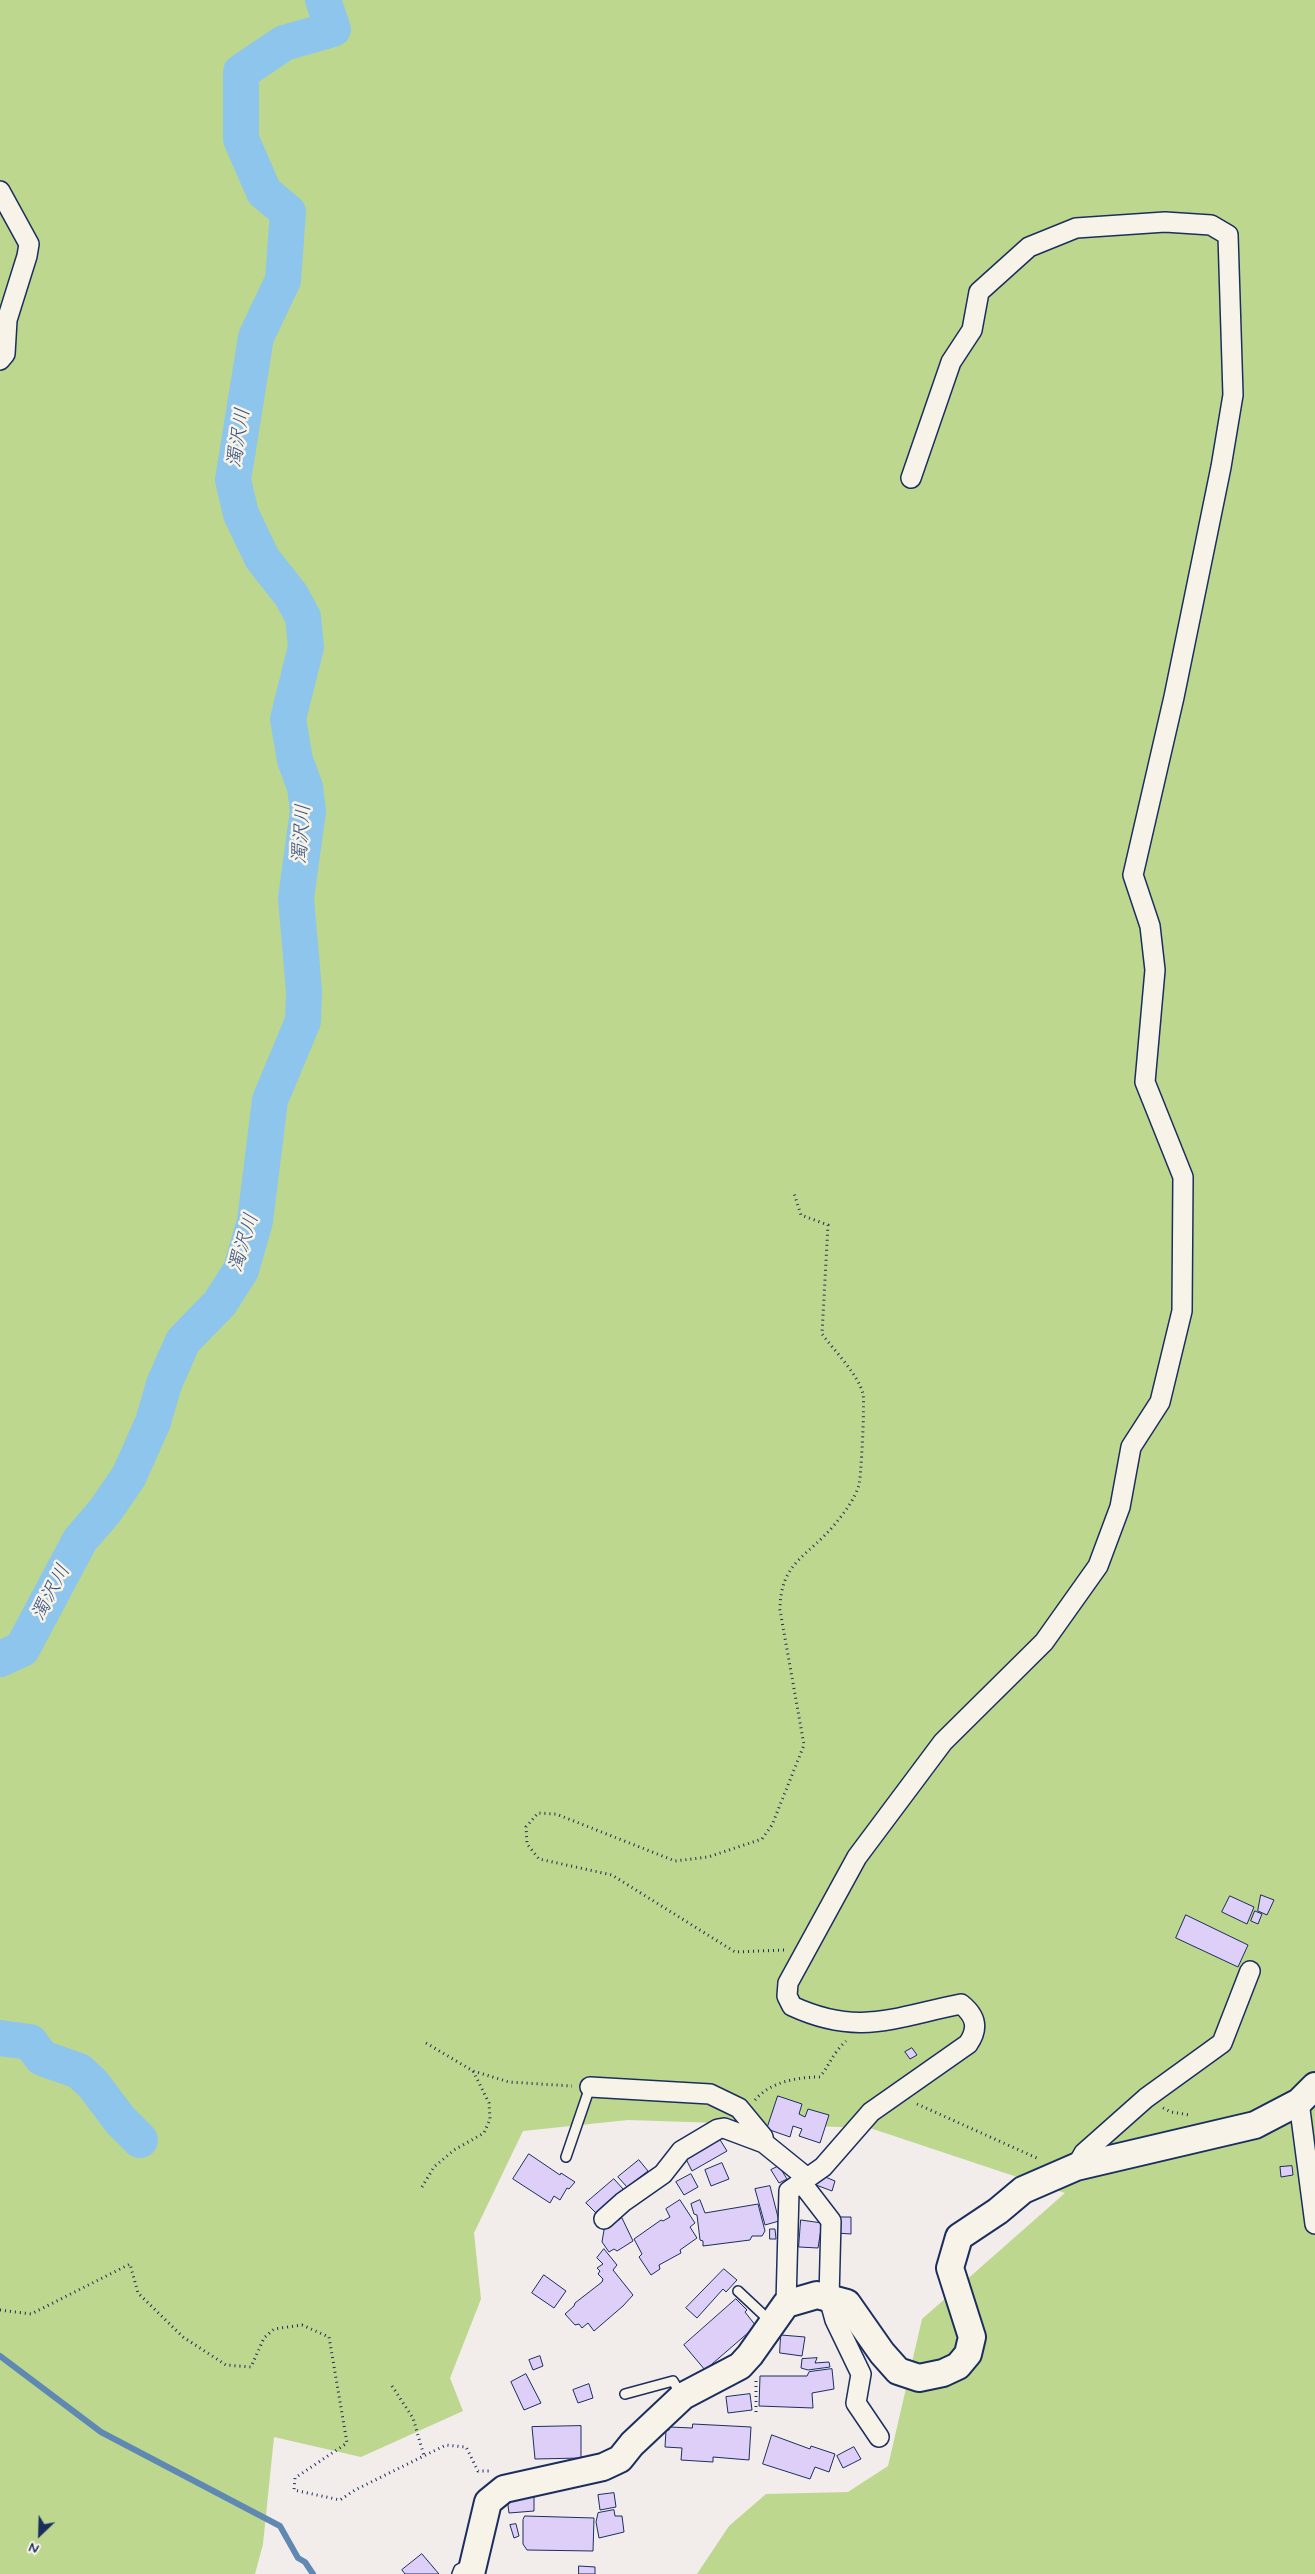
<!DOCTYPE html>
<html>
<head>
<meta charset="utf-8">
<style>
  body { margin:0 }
  #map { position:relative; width:1315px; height:2574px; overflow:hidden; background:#f2eceb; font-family:Mynerve,sans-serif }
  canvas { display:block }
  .north { position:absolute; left:15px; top:2509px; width:50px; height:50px; -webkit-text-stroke:4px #f7f3e8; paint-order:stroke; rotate:204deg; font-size:14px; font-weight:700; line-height:20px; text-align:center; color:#1b2f5e }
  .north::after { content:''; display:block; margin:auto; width:18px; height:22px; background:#1b2f5e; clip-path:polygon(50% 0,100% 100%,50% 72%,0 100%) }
</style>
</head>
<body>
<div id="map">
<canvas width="1315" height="2574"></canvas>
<div class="north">N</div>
</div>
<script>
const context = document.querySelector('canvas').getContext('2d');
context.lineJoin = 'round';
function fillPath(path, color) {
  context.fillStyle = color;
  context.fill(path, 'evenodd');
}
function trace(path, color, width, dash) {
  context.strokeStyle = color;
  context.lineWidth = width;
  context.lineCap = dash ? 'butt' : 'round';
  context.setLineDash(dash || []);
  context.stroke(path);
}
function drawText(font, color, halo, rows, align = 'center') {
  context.font = font + ' Mynerve,"Klee One",sans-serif';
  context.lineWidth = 5;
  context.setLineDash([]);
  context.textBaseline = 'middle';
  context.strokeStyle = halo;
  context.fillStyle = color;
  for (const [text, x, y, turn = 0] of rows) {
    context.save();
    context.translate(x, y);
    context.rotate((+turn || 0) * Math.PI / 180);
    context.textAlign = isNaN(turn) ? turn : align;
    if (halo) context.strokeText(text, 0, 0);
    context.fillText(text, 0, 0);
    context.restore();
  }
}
const green = new Path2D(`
  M0 0H1315V2574H697L729 2526 766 2494 848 2492 888 2466 922 2319 1065 2193 870 2128 628 2120 523 2131 474 2233 481 2299 450 2378 463 2411 361 2457 274 2437 263 2544 255 2574H0Z`);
const stream = new Path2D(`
  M0 2356 101 2432 280 2526 298 2558 305 2562 313 2574`);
const river = new Path2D(`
  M0 1659 22 1649 80 1540 105 1511 129 1476 153 1422 164 1384 183 1341 220 1303 241 1270 255 1221 270 1100 303 1021 304 991 296 898 308 811 305 787 295 760 288 719 306 647 303 617 291 595 262 558 241 514 233 480 256 337 283 280 288 212 264 192 241 139V72L284 43 333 29 323 0
  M0 2038 30 2042 42 2058 79 2071 93 2084 120 2120 140 2140`);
const building = new Path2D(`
  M1261 1895 1274 1900 1267 1915 1258 1911Z
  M1230 1896 1254 1907 1247 1924 1222 1912Z
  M1255 1911 1262 1914 1258 1924 1251 1921Z
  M1186 1915 1248 1945 1238 1967 1176 1938Z
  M912 2048 917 2055 910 2059 905 2052Z
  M778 2096 802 2104 799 2114 805 2117 808 2109 829 2115 820 2143 799 2136 802 2129 793 2126 790 2137 767 2129Z
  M719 2138 727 2151 692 2171 685 2157Z
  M529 2154 560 2175 561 2173 575 2182 569 2189 567 2188 560 2200 554 2196 550 2203 513 2179Z
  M639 2160 648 2171 627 2187 618 2177Z
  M722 2163 729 2179 711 2186 705 2170Z
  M779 2166 787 2179 779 2183 771 2170Z
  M1292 2166 1293 2175 1281 2177 1280 2167Z
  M691 2174 698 2187 684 2195 676 2182Z
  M823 2176 835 2181 832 2191 816 2185Z
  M614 2179 624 2190 597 2214 586 2203Z
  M770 2186 779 2221 765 2225 755 2189Z
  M680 2200 695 2223 690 2227 697 2238 680 2250 681 2253 659 2265 660 2269 651 2275 639 2257 642 2254 634 2239 661 2220 663 2221 670 2217 666 2209Z
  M700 2200 705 2213 758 2204 765 2231 762 2236H752L750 2240 703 2246V2241L700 2240 697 2215 694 2214 691 2204Z
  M837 2217H851V2234L836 2233Z
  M622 2218 633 2241 617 2251 614 2249 609 2252 602 2242 604 2230Z
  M801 2220 822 2223 818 2248 799 2247Z
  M770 2229H775L776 2239H770Z
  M604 2249 617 2265 613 2270 633 2295 623 2306 594 2331 588 2323 582 2328 579 2324 575 2325 565 2314 574 2306 575 2303 602 2282 603 2279 598 2274 600 2271 597 2268 603 2264 597 2258Z
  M724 2269 737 2280 726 2292 723 2289 697 2318 686 2308Z
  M544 2275 566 2291 554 2308 532 2293Z
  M736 2299 747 2310 745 2312 756 2326 705 2370 684 2345Z
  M781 2335 805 2337 802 2356 780 2353Z
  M540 2356 543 2366 533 2370 529 2360Z
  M817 2358 815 2363 829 2362 830 2367 808 2370 801 2368 802 2359Z
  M832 2369 834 2389 812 2393 813 2408 759 2406 760 2376H807L809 2372Z
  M526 2374 541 2403 524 2410 511 2382Z
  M589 2384 593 2398 578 2403 573 2390Z
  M750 2394 752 2410 728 2413 726 2397Z
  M693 2424 751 2427 749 2460 713 2457V2462L681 2460 682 2448 665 2447 666 2430H669L670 2427 692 2428Z
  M581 2426V2458L535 2459 532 2427Z
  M772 2435 810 2449 811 2446 835 2454 829 2472 815 2467 810 2479 763 2464Z
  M854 2447 861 2459 843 2468 837 2456Z
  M614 2493 616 2507 600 2510 598 2495Z
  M534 2497V2511L509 2513 507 2498Z
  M614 2510 615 2516H622L624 2532 599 2538 596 2522 598 2513Z
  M525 2516 594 2518 593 2551 527 2550 523 2544V2520Z
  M516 2524 519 2536 514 2538 510 2525Z
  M422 2554 439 2574H405L402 2570Z
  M579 2566 595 2567V2574H579Z`);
const path = new Path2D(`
  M784 1950 735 1952 612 1875 539 1859 527 1844 526 1827 538 1813 556 1814 675 1861 708 1857 762 1839 772 1825 804 1745 780 1610C780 1562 808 1557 835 1524 844 1513 855 1499 859 1485 861 1478 865 1402 863 1394 859 1376 834 1350 822 1334L828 1225 801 1215 794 1193
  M426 2043 473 2071 509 2082 572 2086
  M755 2100C770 2082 797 2077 820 2077 830 2064 833 2053 846 2041
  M917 2104 1039 2159
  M1163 2108 1171 2112 1190 2115
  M422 2187 434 2167 454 2150 484 2133 490 2119 489 2103 473 2071
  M0 2310 31 2314 130 2264 138 2293 183 2337 226 2365 251 2367 264 2338 274 2329 302 2325 329 2337 347 2443 295 2478 294 2490 340 2500 355 2490 446 2445 466 2447 478 2471H489
  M756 2381V2415
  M392 2386 413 2418 424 2456`);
const lane = new Path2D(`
  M566 2157 590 2087
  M738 2291 770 2321
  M625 2394 673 2381 682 2396
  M457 2574 459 2569 469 2564`);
const street = new Path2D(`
  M0 191 29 244 27 256 7 320 5 354 0 360
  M590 2087 710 2094 739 2108 763 2137 764 2143
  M1299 2102 1315 2224
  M1076 2167 1084 2153 1146 2098 1222 2043 1250 1971
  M801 2182 831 2221 829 2298 835 2320 861 2374 856 2403 879 2437
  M604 2219 623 2202 663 2174 681 2151 718 2129 724 2128 764 2143 806 2177
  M786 2304 789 2191 823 2167 871 2112 968 2044C979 2028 976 2016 961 2004 895 2017 859 2037 792 2006L787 1996 788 1983 857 1857 943 1742 1044 1642 1098 1566 1120 1507 1131 1447 1160 1402 1182 1311 1183 1177 1145 1082 1155 970 1150 926 1133 875 1174 697 1221 467 1233 395 1228 235 1211 225 1165 222 1076 228 1029 247 979 292 972 330 951 362 911 478`);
const secondary = new Path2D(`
  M471 2574 488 2502 504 2489 603 2467 620 2459 632 2444 683 2396 740 2366 750 2355 786 2304 817 2295 847 2303 882 2353 898 2371 919 2378 943 2373 958 2366 968 2354 972 2337 950 2268 959 2237 998 2211 1023 2190 1076 2167 1255 2125 1299 2102 1315 2086`);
const waterNames = [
  ["濁沢川",240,438,-81],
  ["濁沢川",303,834,-86],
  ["濁沢川",245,1243,-73],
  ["濁沢川",52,1593,-62]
];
fillPath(green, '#bed78e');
trace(stream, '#5f89b3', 6);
trace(river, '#8dc5ec', 36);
fillPath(building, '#ddcff7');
trace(building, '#1b2f5e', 1);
trace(lane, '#1b2f5e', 12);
trace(street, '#1b2f5e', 22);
trace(secondary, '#1b2f5e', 30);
trace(path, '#1b2f5e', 3, [1, 4]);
trace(lane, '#f7f3e8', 9);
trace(street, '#f7f3e8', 19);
trace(secondary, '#f7f3e8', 26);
drawText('italic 20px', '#385482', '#f7f3e8', waterNames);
</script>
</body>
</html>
